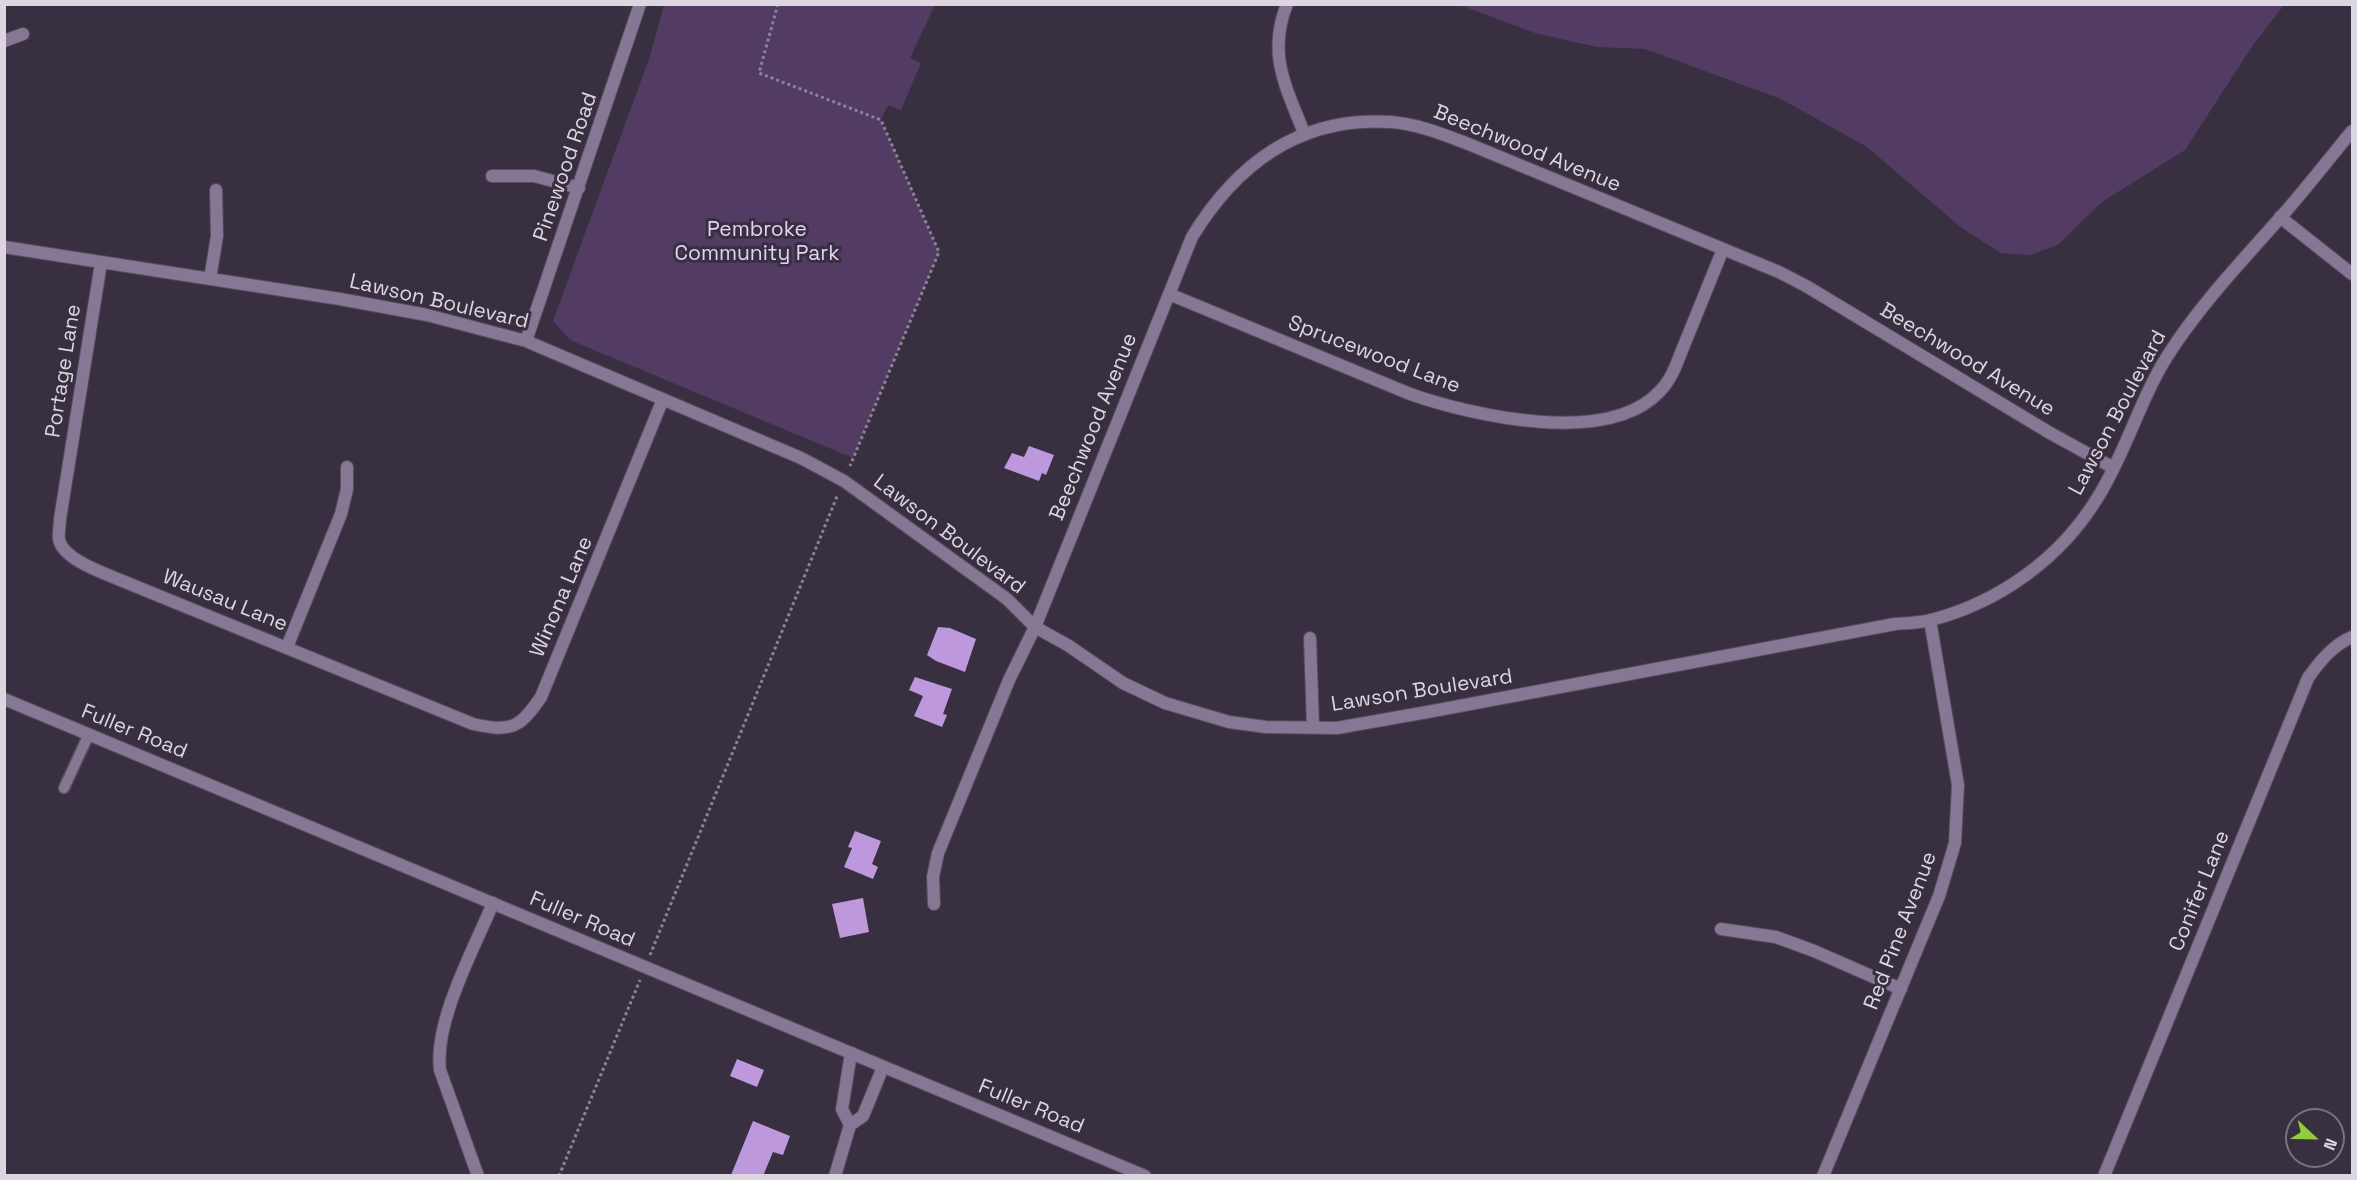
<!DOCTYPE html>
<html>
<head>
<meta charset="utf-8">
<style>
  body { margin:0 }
  #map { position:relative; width:2357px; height:1180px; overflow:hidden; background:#382f40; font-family:"Space Grotesk",sans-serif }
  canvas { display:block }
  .frame { position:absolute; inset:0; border:6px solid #dcd6e1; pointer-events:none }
  .north { position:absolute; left:2285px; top:1108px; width:60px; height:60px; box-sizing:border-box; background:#382f40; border:2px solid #7a7280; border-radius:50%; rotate:112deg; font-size:16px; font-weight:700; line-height:24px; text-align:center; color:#dcd6e1 }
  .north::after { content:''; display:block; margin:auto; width:21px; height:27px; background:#93cc3d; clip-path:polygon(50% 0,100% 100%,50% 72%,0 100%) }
</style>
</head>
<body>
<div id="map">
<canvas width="2357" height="1180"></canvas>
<div class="frame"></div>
<div class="north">N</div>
</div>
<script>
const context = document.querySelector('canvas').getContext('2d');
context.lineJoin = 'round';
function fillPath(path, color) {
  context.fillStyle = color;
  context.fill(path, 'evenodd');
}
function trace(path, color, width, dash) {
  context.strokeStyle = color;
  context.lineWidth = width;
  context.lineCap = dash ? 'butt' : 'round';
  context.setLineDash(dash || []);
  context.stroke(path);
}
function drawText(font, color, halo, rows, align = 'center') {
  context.font = font + ' "Space Grotesk",sans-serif';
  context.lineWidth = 6;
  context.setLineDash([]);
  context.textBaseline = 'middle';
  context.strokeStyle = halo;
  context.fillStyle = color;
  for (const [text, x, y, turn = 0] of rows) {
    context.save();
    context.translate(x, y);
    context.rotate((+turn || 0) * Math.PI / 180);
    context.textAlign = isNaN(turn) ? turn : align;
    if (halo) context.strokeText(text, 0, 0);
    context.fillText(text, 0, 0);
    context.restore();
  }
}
const green = new Path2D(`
  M664 5H935L910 58 921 63 901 110 888 105 881 120 939 252 853 458 570 340 553 321 650 56Z
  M1460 5H2284L2253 45 2185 150 2102 202 2059 244 2031 255 2001 253 1963 229 1867 147 1781 99 1645 49 1597 47 1535 33Z`);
const building = new Path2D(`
  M1029 446 1054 455 1046 475 1042 473 1039 481 1004 468 1012 453 1024 457Z
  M938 627 950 628 976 639 965 672 936 661 927 655Z
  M915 677 952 689 943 714 947 715 942 727 914 716 923 696 909 690Z
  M855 831 881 841 872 864 878 867 873 879 844 867 852 848 848 847Z
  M863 898 869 932 840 938 832 904Z
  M737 1059 764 1070 757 1087 730 1076Z
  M753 1121 790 1136 783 1155 773 1152 763 1176 731 1175Z`);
const path = new Path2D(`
  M778 4 759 73 881 120 939 252 850 466
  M650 955 838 494
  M559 1176 640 980`);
const service = new Path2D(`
  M64 788 89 734`);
const minor = new Path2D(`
  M1287 4C1267 54 1286 87 1304 133
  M4 41 23 34
  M492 176H534L579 188
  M2280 217 2352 274
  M4 247 340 299 427 315 526 341 801 458 844 481 1007 599 1035 627 1069 646 1123 683 1165 703 1229 722 1266 727 1337 728 1433 711 1895 624C1907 623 1920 623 1931 620 2000 602 2061 558 2098 497 2126 452 2140 399 2168 355 2200 305 2241 262 2280 218 2305 190 2328 160 2352 131
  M101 263 60 519C60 525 58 533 59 539 62 560 107 574 125 582L473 724C511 732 519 729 541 697L663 399
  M210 279 217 236 216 190
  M1169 294 1410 394C1473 416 1609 447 1660 391 1674 377 1679 356 1687 338 1699 309 1711 279 1723 249
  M526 341 640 4
  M1310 638 1313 727
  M287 647 341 514 347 489V467
  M934 904 933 877 938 853 1009 680 1035 627 1192 237C1237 163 1301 116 1391 122 1417 124 1442 134 1466 143L1779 272 1806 286 2050 433 2112 467
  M1721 929 1776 937 1814 951 1901 989
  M850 1125 863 1116 883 1067
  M478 1176 440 1070C434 1021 474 949 493 903
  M835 1176 850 1125 842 1109 851 1053
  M1823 1176 1939 896 1955 843 1958 785 1930 620
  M2104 1176 2308 678C2320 661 2333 645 2352 637`);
const tertiary = new Path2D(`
  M4 699 1145 1176`);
const streetNames = [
  ["Beechwood Avenue",1527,149,22],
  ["Pinewood Road",566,167,-71],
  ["Lawson Boulevard",439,302,13],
  ["Sprucewood Lane",1374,355,21],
  ["Beechwood Avenue",1967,360,31],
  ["Portage Lane",64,371,-81],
  ["Lawson Boulevard",2118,413,-62],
  ["Beechwood Avenue",1094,427,-68],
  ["Lawson Boulevard",949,535,37],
  ["Winona Lane",562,597,-67],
  ["Wausau Lane",225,601,22],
  ["Lawson Boulevard",1422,691,-9],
  ["Fuller Road",134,732,22],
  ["Conifer Lane",2200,891,-68],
  ["Fuller Road",582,920,23],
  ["Red Pine Avenue",1901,931,-69],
  ["Fuller Road",1031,1107,22]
];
const parkNames = [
  ["Pembroke",757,230],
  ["Community Park",757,254]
];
fillPath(green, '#523c63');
fillPath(building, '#bd98dc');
trace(service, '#564d5d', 13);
trace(minor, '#564d5d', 14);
trace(tertiary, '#564d5d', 14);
trace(path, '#8c8492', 3, [3, 3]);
trace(service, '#867794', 10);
trace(minor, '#867794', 12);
trace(tertiary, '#867794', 12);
drawText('21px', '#dcd6e1', '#382f40', streetNames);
drawText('21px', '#e4d1f6', '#382f40', parkNames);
</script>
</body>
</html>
